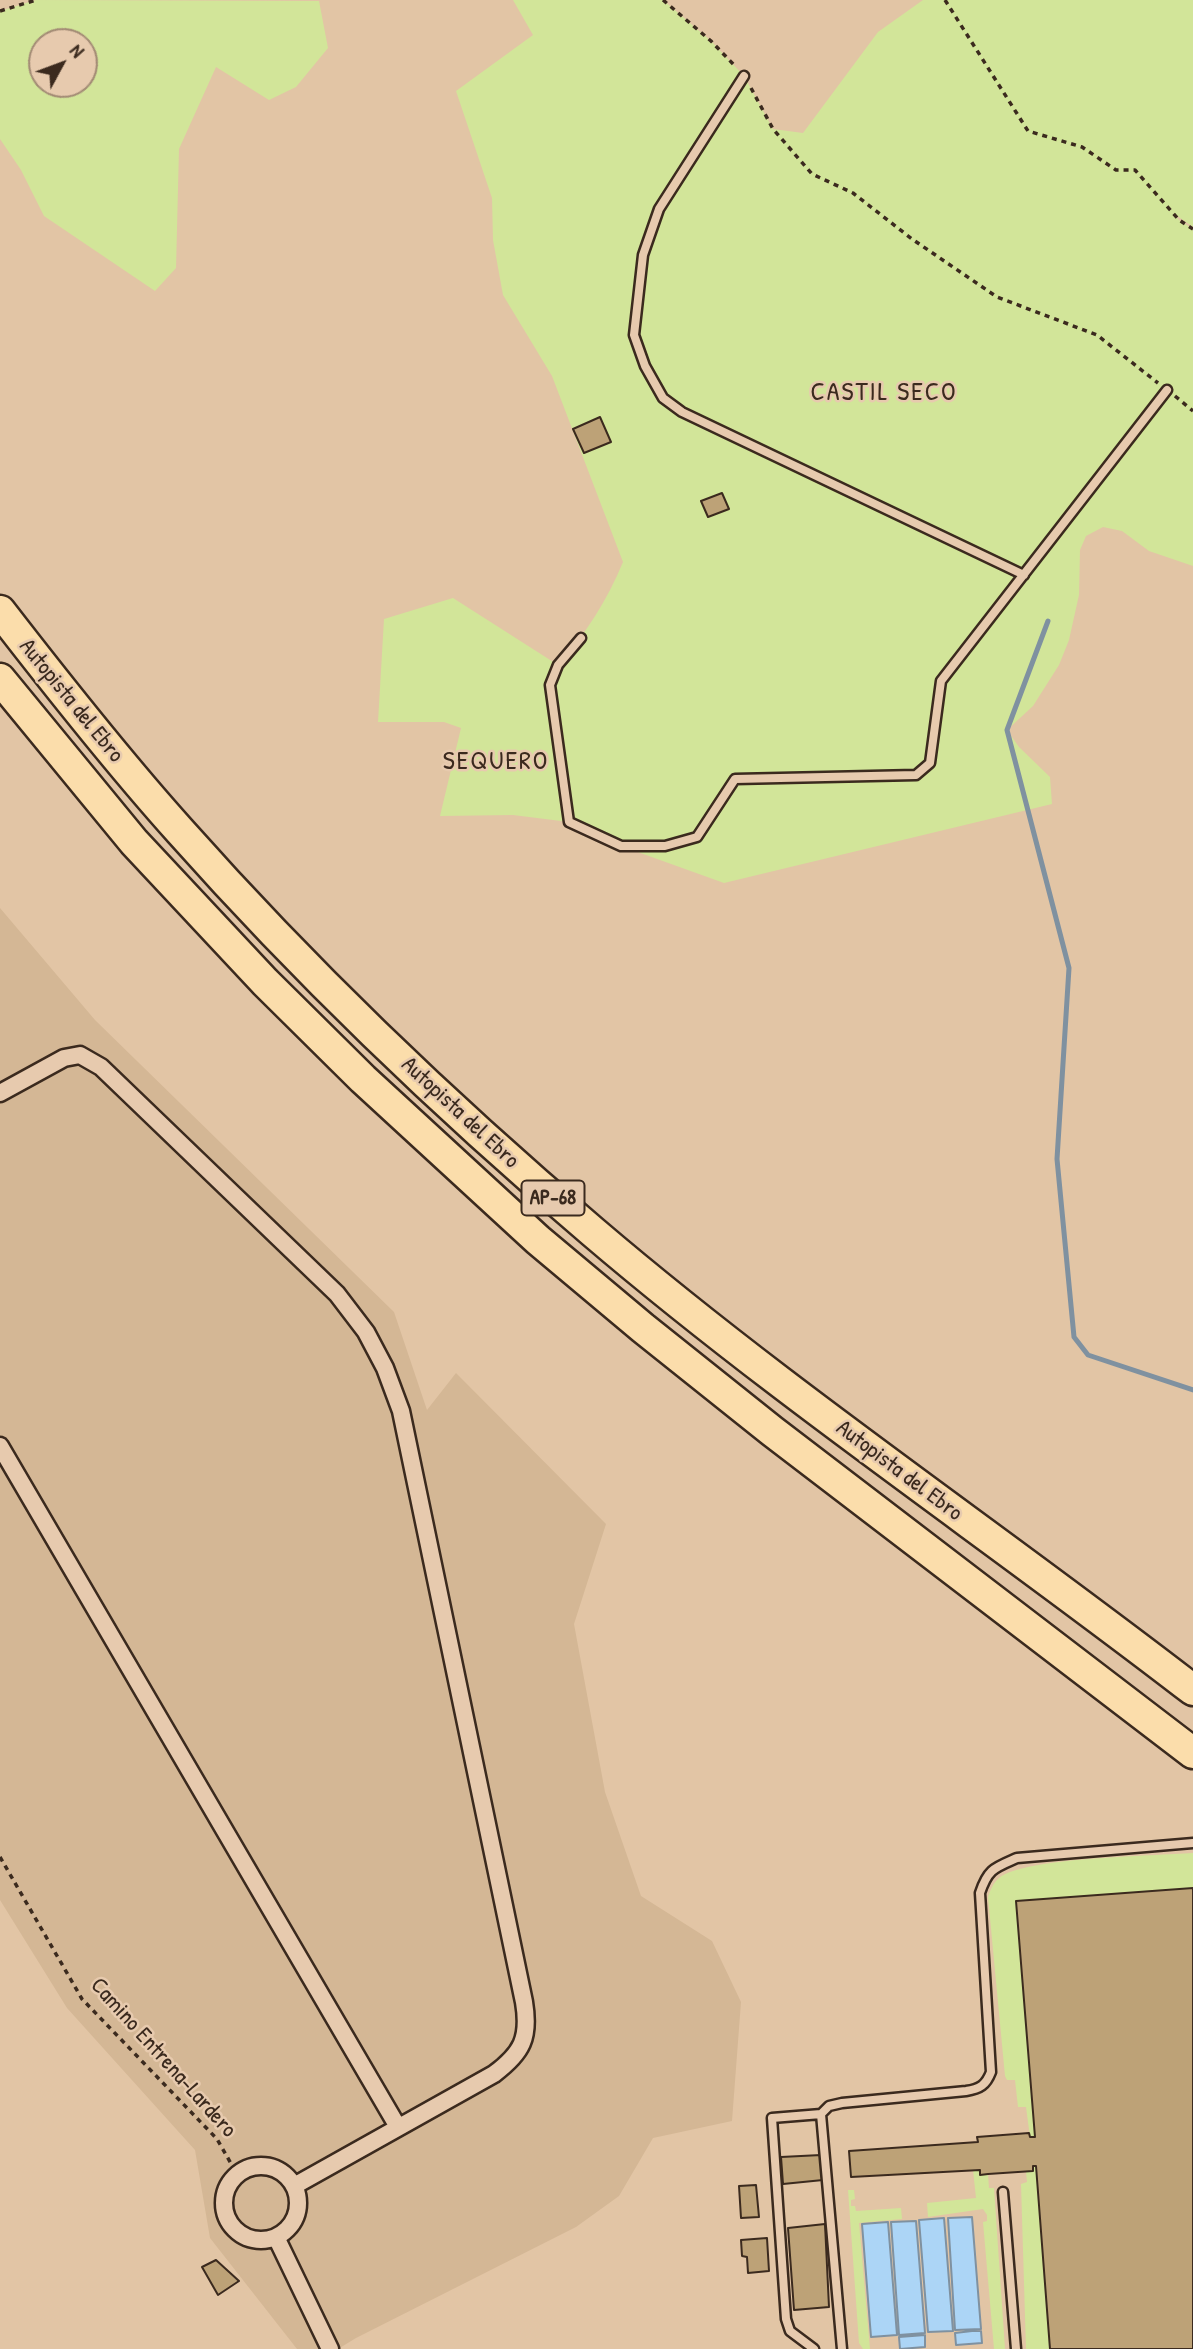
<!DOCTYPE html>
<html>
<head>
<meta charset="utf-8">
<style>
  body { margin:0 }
  #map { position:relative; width:1193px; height:2349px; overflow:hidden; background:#e2c5a5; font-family:"Patrick Hand",sans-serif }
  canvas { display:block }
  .north { position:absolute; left:28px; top:28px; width:70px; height:70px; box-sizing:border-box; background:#e7caae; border:2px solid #a28a74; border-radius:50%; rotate:49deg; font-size:19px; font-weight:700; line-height:28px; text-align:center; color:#3b2a1e }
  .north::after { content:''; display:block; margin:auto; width:24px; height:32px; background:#3b2a1e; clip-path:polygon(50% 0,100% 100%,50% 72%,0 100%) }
</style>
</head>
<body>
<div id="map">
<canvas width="1193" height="2349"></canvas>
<div class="north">N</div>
</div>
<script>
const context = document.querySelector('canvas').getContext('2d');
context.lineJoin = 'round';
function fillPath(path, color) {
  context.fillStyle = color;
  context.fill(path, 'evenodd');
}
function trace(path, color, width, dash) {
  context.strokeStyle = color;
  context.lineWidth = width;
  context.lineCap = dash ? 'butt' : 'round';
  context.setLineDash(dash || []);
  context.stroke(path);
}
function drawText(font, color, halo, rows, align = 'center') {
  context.font = font + ' "Patrick Hand",sans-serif';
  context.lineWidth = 5;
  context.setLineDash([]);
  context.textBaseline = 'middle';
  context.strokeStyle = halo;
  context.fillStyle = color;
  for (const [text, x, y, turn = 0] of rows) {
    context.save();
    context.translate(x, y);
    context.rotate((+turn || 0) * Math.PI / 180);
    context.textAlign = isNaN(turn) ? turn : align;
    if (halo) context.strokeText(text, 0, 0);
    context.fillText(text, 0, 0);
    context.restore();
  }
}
const built = new Path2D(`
  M0 908 95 1020 394 1312 427 1410 456 1373 606 1524 574 1624 605 1792 641 1896 712 1941 741 2002 732 2121 653 2138 619 2196 576 2227 356 2338 338 2349H297L210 2238 195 2150 67 2008 0 1900Z`);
const green = new Path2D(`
  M36 0 319 1 328 48 296 87 269 100 216 67 179 149 176 268 155 291 44 216 21 170 0 139V11ZM42 42H84V84H42Z
  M513 0H663L711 41 744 76 773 129 803 133 878 32 923 0H1193V227L1173 213 1179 220 1193 229V566L1149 551 1122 531 1103 527 1086 536 1080 550 1079 595 1069 640 1059 665 1033 706 1007 730 1019 747 1050 777 1052 804 724 883 621 846 569 822 513 815 440 816 461 728 444 722H378L384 619 453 598 558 665C586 633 607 601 623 562L552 376 503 295 493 240 492 198 456 91 533 35Z
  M1193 1853V1888L1016 1902 1035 2137H1030L1026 2107H1018L1015 2080H1007L1005 2076 988 1897C991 1889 993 1883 999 1878 1025 1857 1154 1856 1193 1853Z
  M1033 2166H1036L1050 2349H1026L1021 2184 1027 2182 1026 2172 1033 2171Z
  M973 2170H980V2175L988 2174 989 2188H994L1005 2349H994L983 2222 987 2221V2215L983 2209 928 2217 927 2203 976 2198Z
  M848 2190H854L855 2199 851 2200V2206H855L856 2211 901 2208 902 2219 859 2223 870 2349H863L859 2343Z`);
const water = new Path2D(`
  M972 2217 981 2329 955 2330 948 2218Z
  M944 2218 953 2331 928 2332 919 2220Z
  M916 2221 925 2333 899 2335 891 2222Z
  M888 2222 897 2335 871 2337 862 2224Z
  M972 2331H981L982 2343 956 2345 955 2333Z
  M925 2335V2347L900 2349 899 2337Z`);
const stream = new Path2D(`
  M1048 621 1007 730 1069 968 1057 1159 1074 1337 1088 1355 1193 1390`);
const building = new Path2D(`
  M600 417 611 442 584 453 573 429Z
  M722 493 729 509 708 517 701 501Z
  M1193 1888V2349H1050L1036 2166H1033V2171L988 2174 980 2175V2170L851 2177 849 2151 978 2142 977 2137 1029 2133 1030 2137H1035L1016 1901Z
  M821 2155 823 2180 783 2184 781 2157Z
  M756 2185 759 2217 741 2218 739 2186Z
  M825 2224 829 2307 794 2310 788 2228Z
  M767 2238 769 2271 748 2273 747 2257 742 2256 741 2240Z
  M216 2260 239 2281 218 2295 202 2267Z`);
const path = new Path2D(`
  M663 0 711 41 736 67
  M945 0 1028 131 1082 147 1116 170H1135L1179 220 1193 229
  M0 11 36 0
  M751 88 773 129 812 174 853 193 912 239 997 297 1097 335 1158 383
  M1175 396 1193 411
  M0 1857 82 1999 217 2139 237 2174`);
const service = new Path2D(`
  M744 76 659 209 643 255 634 335 645 366 663 398 682 412 1024 575
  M581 638 558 665 550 685 569 822 621 846H665L697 837 735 779 916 775 930 763 941 681 1167 390
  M1003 2192 1016 2349
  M814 2349 790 2331 786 2319 772 2118 821 2114
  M842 2349 821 2114 829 2106 842 2103 966 2091C980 2089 986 2085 991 2072L980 1893C988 1869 994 1868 1017 1858L1193 1843`);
const minor = new Path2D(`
  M0 1093 64 1058 80 1055 101 1067 337 1294 366 1332 385 1368 401 1411 524 2002C530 2038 522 2053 494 2074L294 2186
  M0 1446 398 2127
  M224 2203a37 37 0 1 1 74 0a37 37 0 1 1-74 0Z
  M276 2237 330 2349`);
const motorway = new Path2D(`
  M0 611C58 686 117 761 180 831 307 974 447 1108 593 1232 784 1395 994 1536 1193 1690
  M0 679 134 842 265 982 363 1079 538 1240 643 1328 772 1431 1193 1753`);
const shields = [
  [553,1198,63]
];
const shieldNames = [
  ["AP-68",553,1198]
];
const streetNames = [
  ["Autopista del Ebro",71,701,51],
  ["Autopista del Ebro",460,1113,43],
  ["Autopista del Ebro",899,1471,37],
  ["Camino Entrena-Lardero",163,2058,48]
];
const quarterNames = [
  ["CASTIL SECO",884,393],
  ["SEQUERO",496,762]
];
fillPath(built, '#d4b795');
fillPath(green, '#d2e599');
fillPath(water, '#acd5f6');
trace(water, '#7f91a0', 2);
trace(stream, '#7f91a0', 5);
fillPath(building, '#bda277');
trace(building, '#3b2a1e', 2);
trace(service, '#3b2a1e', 13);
trace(minor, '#3b2a1e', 21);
trace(motorway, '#3b2a1e', 35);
trace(path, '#3b2a1e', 3.5, [5, 5]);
trace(service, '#e7caae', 8);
trace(minor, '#e7caae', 16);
trace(motorway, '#fbddab', 30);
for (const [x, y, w] of shields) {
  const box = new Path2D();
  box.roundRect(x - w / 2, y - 17.5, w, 35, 5);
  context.fillStyle = '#e7caae';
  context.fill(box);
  trace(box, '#3b2a1e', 2);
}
drawText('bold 21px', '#3b2a1e', null, shieldNames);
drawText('23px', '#3b2a1e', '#e7caae', streetNames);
context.letterSpacing = '2px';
drawText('26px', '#3b2a1e', '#e7caae', quarterNames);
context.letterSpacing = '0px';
</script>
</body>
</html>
